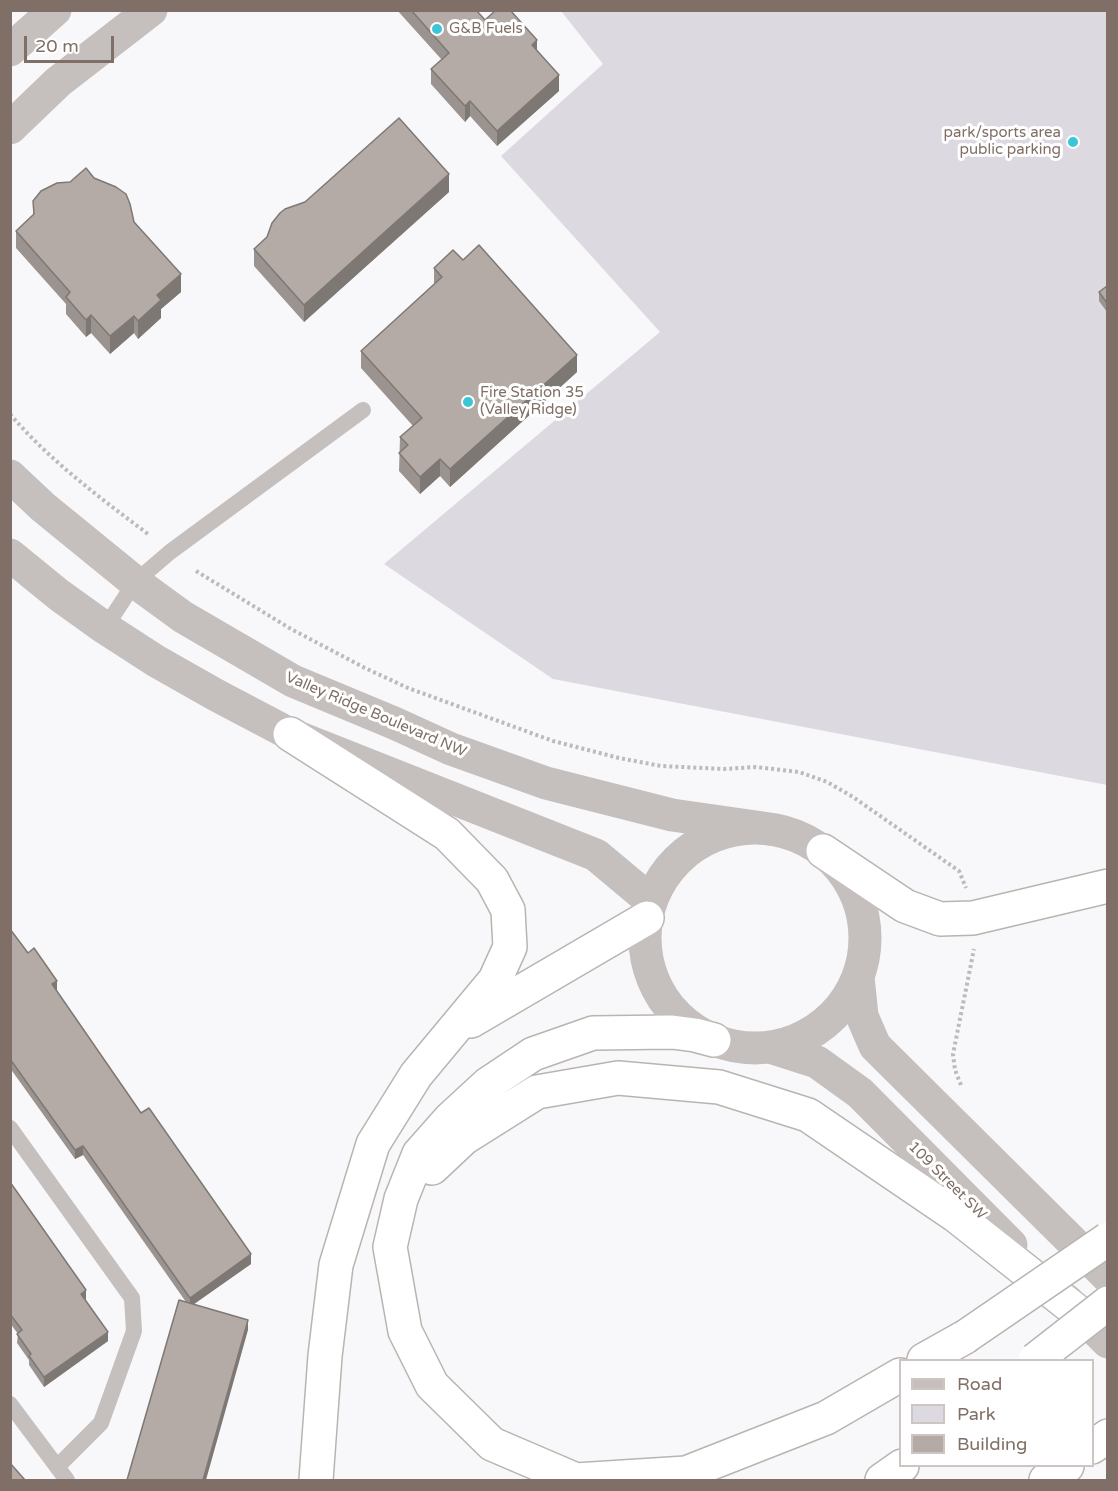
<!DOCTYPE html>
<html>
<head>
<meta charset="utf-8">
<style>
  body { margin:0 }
  #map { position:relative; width:1118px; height:1491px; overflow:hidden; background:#f8f8fa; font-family:"Varela Round",sans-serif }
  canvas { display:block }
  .frame { position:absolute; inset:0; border:12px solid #806f66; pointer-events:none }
  .legend { position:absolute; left:899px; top:1359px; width:195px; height:108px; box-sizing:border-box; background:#fff; border:2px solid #ccc5c2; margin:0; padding:8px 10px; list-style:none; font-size:18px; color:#806f66 }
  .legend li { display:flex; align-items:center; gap:12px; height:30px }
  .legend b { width:30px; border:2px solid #ccc5c2 }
  .scale { position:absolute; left:24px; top:36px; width:90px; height:27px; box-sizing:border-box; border:3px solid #806f66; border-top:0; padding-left:8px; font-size:18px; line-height:21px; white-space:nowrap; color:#806f66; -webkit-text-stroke:4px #fff; paint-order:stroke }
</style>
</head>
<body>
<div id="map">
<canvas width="1118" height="1491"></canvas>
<div class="frame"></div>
<ul class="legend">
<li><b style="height:8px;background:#c5bfbd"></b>Road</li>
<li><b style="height:16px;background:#ddd9e0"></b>Park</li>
<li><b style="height:16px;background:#b4aba6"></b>Building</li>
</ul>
<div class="scale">20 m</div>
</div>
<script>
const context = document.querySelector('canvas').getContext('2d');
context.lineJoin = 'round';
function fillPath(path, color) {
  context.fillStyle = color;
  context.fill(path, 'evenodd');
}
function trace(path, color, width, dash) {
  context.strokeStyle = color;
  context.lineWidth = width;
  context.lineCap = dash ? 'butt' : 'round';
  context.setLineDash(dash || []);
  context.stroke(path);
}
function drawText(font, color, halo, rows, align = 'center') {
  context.font = font + ' "Varela Round",sans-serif';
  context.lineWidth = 6;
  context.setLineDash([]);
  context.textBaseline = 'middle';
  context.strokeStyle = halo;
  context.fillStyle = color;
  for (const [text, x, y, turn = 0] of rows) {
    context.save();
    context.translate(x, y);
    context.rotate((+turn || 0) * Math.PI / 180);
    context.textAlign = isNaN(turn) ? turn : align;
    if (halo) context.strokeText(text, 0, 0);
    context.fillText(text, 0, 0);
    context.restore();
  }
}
const green = new Path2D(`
  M561 11H1107V785L553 679 384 564 660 332 501 156 603 64Z`);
const path = new Path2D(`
  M10 414C50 461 99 497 148 534
  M196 571 291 629 365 668 408 688 553 741 619 758 661 766 724 769 756 767 799 772 827 782 853 797 959 871 966 888
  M961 1085 955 1070 953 1054 974 949`);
const service = new Path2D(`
  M105 628 135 582 170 552 363 410
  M10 1128 132 1298 134 1331 101 1423 57 1467
  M10 1404 67 1480`);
const tertiary = new Path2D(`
  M10 50 55 10
  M10 128 58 82 151 10
  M10 476 43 507 135 582 183 617 293 681 394 723 451 749 546 783 672 815 763 828
  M10 555 59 595 105 628 156 661 216 695 290 734 596 855 651 901
  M645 938a110 110 0 1 1 220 0a110 110 0 1 1-220 0Z
  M858 977 862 1016 875 1046 1108 1277
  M770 1047 817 1062 860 1093 1011 1245
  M1066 1300 1108 1342`);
const motorway = new Path2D(`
  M290 734 447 834 492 880 508 910 510 947 495 980 416 1075 373 1144 336 1265 325 1356 316 1480
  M823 851 905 906 940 919 973 918 1108 886
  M471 1021 647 918
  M714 1040 695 1035 672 1032 593 1033 533 1054 488 1084 450 1119 419 1154 401 1199 390 1247 405 1331 432 1385 492 1444 576 1480 686 1473 826 1418 900 1375
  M432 1168 464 1138 537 1092 618 1078 719 1087 808 1115 955 1215 1074 1309
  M924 1360 965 1337
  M1092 1447 1108 1436
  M882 1480 902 1466
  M1046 1480 1067 1466`);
const motorwayBridge = new Path2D(`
  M965 1337 1108 1239
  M1035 1360 1108 1303`);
const wall = new Path2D(`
  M397 10H476L485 20 537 51 559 91 497 146 470 116 465 122 431 84V69L442 60Z
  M449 192 304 322 254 266V249Z
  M33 201 134 222 181 292 161 309V318L138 339 134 333 110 354 91 333 86 337 66 314V304L16 248V231L33 215Z
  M463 260 577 372 450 487 440 476 420 494 399 471 400 437 413 426 361 368V351L434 285V268Z
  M1107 286V312L1099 301V292Z
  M10 929 28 953 57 990 56 991 141 1113 251 1264 193 1304 248 1330 186 1302 83 1155 75 1159 10 1068Z
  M10 1182 86 1299 85 1300 108 1341 44 1387 29 1365V1360L17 1343 18 1334 10 1323Z`);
const shadedWall = new Path2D(`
  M537 40V56L532 45Z
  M559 75V91L497 146V131Z
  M470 101V116L465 122V106Z
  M449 174V192L304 322V305Z
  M181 274V292L161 309V318L138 339V321L157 295Z
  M91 315V333L86 337V320Z
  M134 316V333L110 354V336Z
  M577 355V372L450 487V469Z
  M440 459V476L420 494V477Z
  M57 981V990L52 994V984Z
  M83 1146V1155L75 1159V1150Z
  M251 1254V1264L190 1307V1298Z
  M86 1290V1299L81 1303V1294Z
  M248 1320V1330L206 1480H203Z
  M108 1332V1341L44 1387V1377Z`);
const building = new Path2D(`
  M411 10H476L485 20 496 10H510L537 40 532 45 559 75 497 131 470 101 465 106 431 69 449 53Z
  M399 118 449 174 304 305 254 249 267 237 272 223 280 213 285 209 305 202Z
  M86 168 94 178 116 187 126 194 130 204 134 222 181 274 157 295 161 300 138 321 134 316 110 336 91 315 86 320 66 297 70 292 16 231 34 214 33 201 41 191 57 183 70 182Z
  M479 245 577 355 450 469 440 459 420 477 399 453 408 445 400 437 422 418 361 351 442 277 434 268 453 250 463 260Z
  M1107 286V303L1099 292Z
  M10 929 28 953 34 948 57 981 52 984 141 1113 149 1108 251 1254 190 1298 83 1146 75 1150 10 1059Z
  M10 1182 86 1290 81 1294 108 1332 44 1377 29 1356 31 1354 17 1334 22 1330 10 1314Z
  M179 1300 248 1320 203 1480H127Z
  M10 1463 25 1480H10Z`);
const markers = [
  [437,29,6,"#3bc5d7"],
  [1073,142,6,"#3bc5d7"],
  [468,402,6,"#3bc5d7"]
];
const poiNames = [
  ["G&B Fuels",449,29],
  ["park/sports area",1061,133,"right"],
  ["public parking",1061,150,"right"],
  ["Fire Station 35",480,393],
  ["(Valley Ridge)",480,410]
];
const streetNames = [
  ["Valley Ridge Boulevard NW",376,715,23],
  ["109 Street SW",947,1181,45]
];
fillPath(green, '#ddd9e0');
trace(motorway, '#b9b4b1', 36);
trace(path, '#bebab8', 4, [3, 3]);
trace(service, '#c5bfbd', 16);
trace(tertiary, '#c5bfbd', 33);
trace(motorway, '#fff', 33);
trace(motorwayBridge, '#b9b4b1', 36, []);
trace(motorwayBridge, '#fff', 33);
fillPath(wall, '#9b938f');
fillPath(shadedWall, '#7e7874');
fillPath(building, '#b4aba6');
trace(building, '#7e7874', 1.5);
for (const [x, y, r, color] of markers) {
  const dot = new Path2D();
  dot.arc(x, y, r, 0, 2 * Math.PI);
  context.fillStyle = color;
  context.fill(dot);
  trace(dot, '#fff', 2);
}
drawText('15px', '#806f66', '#fff', poiNames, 'left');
drawText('15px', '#806f66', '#fff', streetNames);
</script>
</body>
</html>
